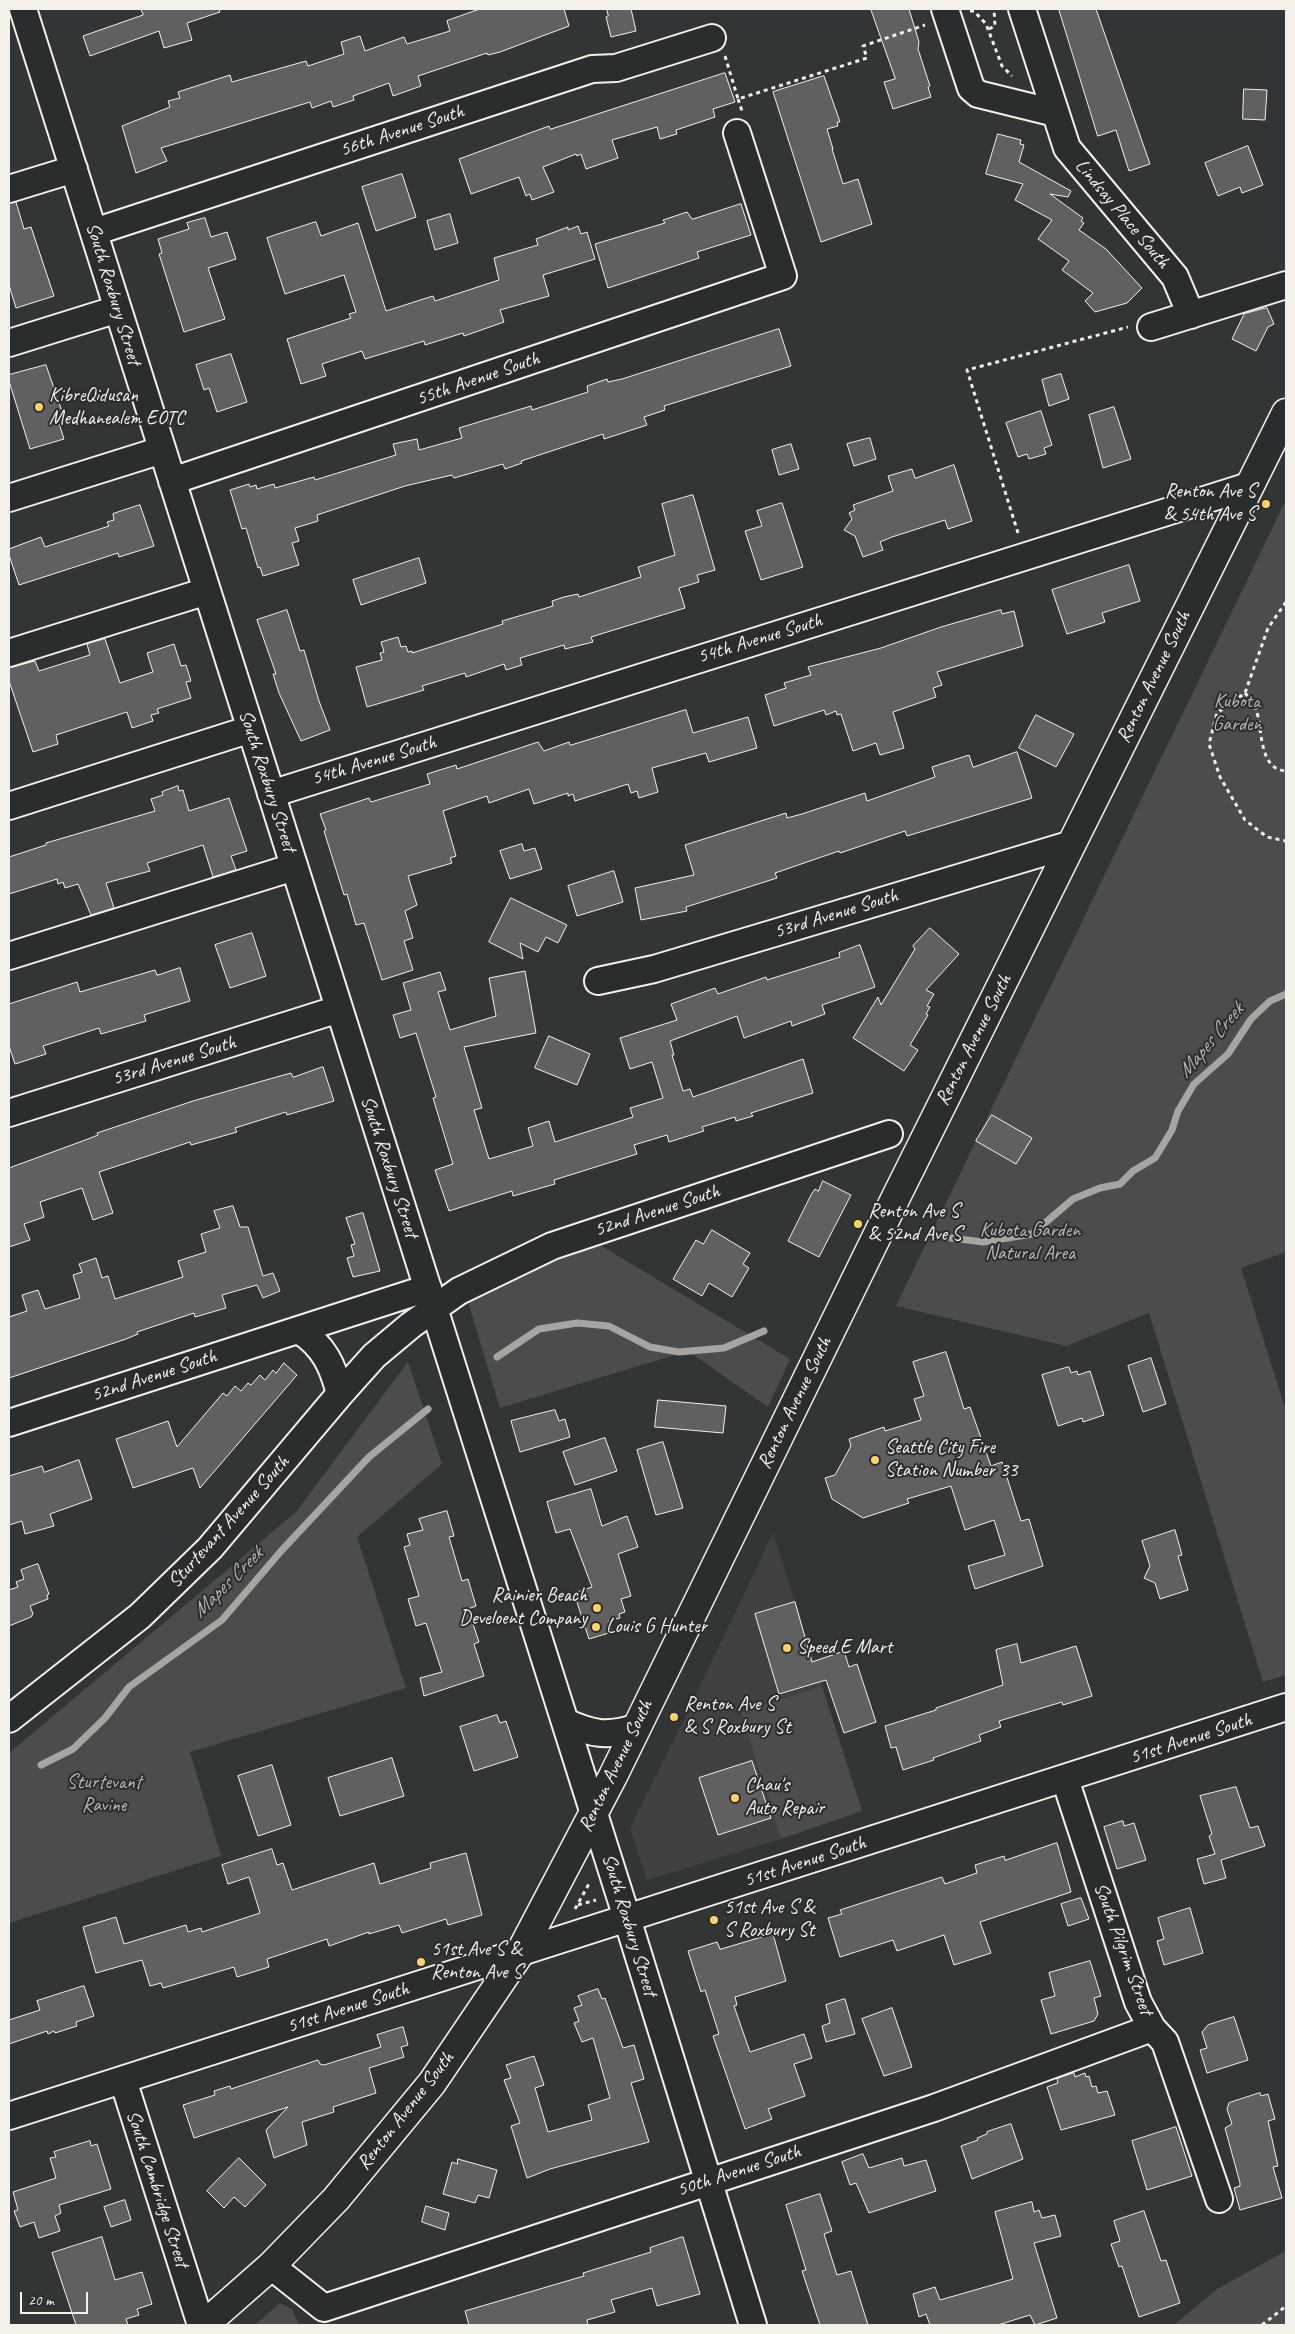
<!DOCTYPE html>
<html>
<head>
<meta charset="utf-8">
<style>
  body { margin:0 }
  #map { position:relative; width:1295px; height:2334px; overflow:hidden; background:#323535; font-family:Caveat,sans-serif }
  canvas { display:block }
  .frame { position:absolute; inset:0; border:10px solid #f4f1e8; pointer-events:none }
  .scale { position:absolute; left:20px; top:2292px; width:68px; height:22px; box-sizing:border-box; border:2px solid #f4f1e8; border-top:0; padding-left:6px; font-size:15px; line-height:18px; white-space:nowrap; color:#f4f1e8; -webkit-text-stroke:4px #2a2d2e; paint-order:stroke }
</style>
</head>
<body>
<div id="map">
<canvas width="1295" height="2334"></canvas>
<div class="frame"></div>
<div class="scale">20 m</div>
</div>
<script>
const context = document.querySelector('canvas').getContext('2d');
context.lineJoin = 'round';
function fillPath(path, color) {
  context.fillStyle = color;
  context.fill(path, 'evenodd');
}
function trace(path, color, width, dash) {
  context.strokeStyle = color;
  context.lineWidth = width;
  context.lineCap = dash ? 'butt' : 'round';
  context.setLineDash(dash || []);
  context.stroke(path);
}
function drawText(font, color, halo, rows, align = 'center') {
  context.font = font + ' Caveat,sans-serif';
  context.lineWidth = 4;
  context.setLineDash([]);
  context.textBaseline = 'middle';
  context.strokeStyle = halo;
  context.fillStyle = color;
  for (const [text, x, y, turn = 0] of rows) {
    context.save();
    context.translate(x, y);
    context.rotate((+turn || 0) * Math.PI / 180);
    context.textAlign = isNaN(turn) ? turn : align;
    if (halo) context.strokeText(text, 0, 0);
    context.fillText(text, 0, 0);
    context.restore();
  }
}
const built = new Path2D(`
  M773 1533 822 1686 741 1712 781 1839 647 1880 630 1828 684 1720Z`);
const green = new Path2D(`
  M1286 500V1252L1241 1268 1286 1411V1675L1263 1682 1149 1313 1066 1346 896 1306Z
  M600 1245 790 1359 768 1407 688 1351 500 1408 465 1292Z
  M408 1362 442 1464 357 1537 406 1688 190 1752 221 1856 9 1923V1753L296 1512Z
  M822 1686 862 1811 781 1839 741 1712Z
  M1286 2251V2325H1174L1217 2289Z
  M280 2303 292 2309 299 2325H255Z`);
const stream = new Path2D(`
  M951 1238 983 1242 1032 1234 1073 1199 1100 1188 1120 1184 1133 1171 1155 1158 1172 1130 1178 1111 1194 1084 1228 1054 1251 1019 1270 1001 1286 994
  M497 1357 539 1329 577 1323 609 1326 650 1347 679 1352 724 1348 764 1331
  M41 1765 73 1749 105 1718 129 1687 222 1620 282 1550 369 1457 428 1409`);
const building = new Path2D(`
  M141 9H219L220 12 187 23 192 40 164 48 159 31 90 56 83 36 143 15Z
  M480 9H564L569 26 500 52 488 55 487 53 418 76 421 86 393 96 389 83 353 96 354 100 333 107 331 101 312 108 310 102 161 148 167 161 136 173 122 126 170 107 168 101 180 98 178 92 230 75 232 82 306 61 308 66 344 54 341 42 360 36 365 51 404 37 407 44 450 31 447 21Z
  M607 9H631L636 31 611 37 606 17 608 16Z
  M871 9H909L919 42 918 49 930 86 928 87 931 97 893 109 884 82 895 79Z
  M1059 9H1096L1150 164 1129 171 1116 130 1098 136Z
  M725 73 735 102 713 109 715 117 676 130 677 134 660 139 657 127 612 140 618 158 586 169 581 154 577 156 576 154 543 167 554 192 532 200 530 194 526 196 519 177 471 194 459 159 549 126 550 129Z
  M824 76 840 122H837L838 126 827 129 833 149H832L843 184 858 179 872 224 821 242 773 92Z
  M1244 89 1267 90 1265 120 1243 119Z
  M998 134 1021 140 1020 144 1024 145 1019 162 1071 191 1068 197 1050 194 1083 218 1081 221 1084 223 1079 230 1106 249 1142 288 1127 303 1095 312 1085 301 1093 293 1062 270 1069 261 1038 239 1052 220 1015 200 1023 184 986 174Z
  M1248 146 1263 185 1242 193 1240 187 1218 196 1205 163Z
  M402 174 416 217 376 231 362 187Z
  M16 202 24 229 31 227 54 296 16 308 9 285V204Z
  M741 204 751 235 697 252 699 258 608 288 595 244 665 223 663 220 687 212 692 219Z
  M450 214 458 243 435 250 427 221Z
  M205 218 211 237 227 232 236 259 208 268 225 319 184 332 159 254 162 253 158 239 189 229 187 223Z
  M316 222 321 236 358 223 386 311 433 296 435 301 499 280 494 258 538 245 536 239 568 227V230L578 226 581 234 587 232 595 259 543 275 549 296 500 310 504 322 464 336 463 333 425 345 424 341 365 359 362 351 322 364 326 376 301 384 287 339 351 318 349 314 356 312 344 275 285 294 267 238Z
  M1267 308 1274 324 1268 327 1256 351 1232 339 1244 314Z
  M779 329 791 366 664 406 665 410 644 417 647 425 604 439 603 434 521 461 522 463 505 469 503 464 454 478 452 475 405 486 317 515 318 521 295 528 299 541 292 543 299 565 263 576 260 567 258 568 246 528 242 529 230 490 249 484 250 487 256 485 257 489 274 484 275 488 314 477 315 480 396 455 393 444 417 439 419 450 462 438 459 428 531 406 532 410 588 392 587 386 607 379 608 382 622 379Z
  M231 354 247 402 217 412 209 388 204 390 196 365Z
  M46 365 64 417 58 420 64 439 30 449 9 381V375Z
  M1061 374 1069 399 1049 406 1042 380Z
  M1114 407 1131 459 1103 468 1089 415Z
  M1041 411 1052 445 1044 448 1046 454 1029 459 1027 454 1018 457 1006 423Z
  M870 438 876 459 854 466 847 444Z
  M791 444 799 469 779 475 772 450Z
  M954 465 972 521 948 529 945 520 892 537 880 542 883 550 863 557 855 536 844 530 852 519 849 513 855 510 853 505 893 491 888 476 912 469 915 478Z
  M693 495 715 570 697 575 699 582 679 588 685 608 591 637 593 642 565 649 564 645 520 658 522 665 506 670 504 664 466 677 465 673 422 686 424 690 367 707 356 667 382 660 380 653 384 652 381 642 398 637 401 647 406 646 408 652 412 651V653L503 624 502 621 553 606 552 601 564 597 578 594 579 597 641 577 638 567 675 555 662 504Z
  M782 503 803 567 761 580 745 531 762 526 757 511Z
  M140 505 154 546 119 557 118 553 19 585 9 555V549L41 537 45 547 109 526 107 522 114 520 113 514Z
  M419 558 426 583 361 605 353 580Z
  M1129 565 1140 601 1102 613 1105 622 1067 634 1052 590Z
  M287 610 300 651 304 650 319 701 330 730 301 741 279 693 273 674H276L257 620Z
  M1001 610 1002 614 1014 611 1023 646 937 672 942 685 933 688 936 697 893 712 904 748 880 755 876 743 853 751 841 714 837 715 836 711 826 715 824 710 774 726 765 695 786 688 784 683 811 675 808 667 881 648 941 627Z
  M105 639 120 683 153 672 147 653 174 644 181 666 186 665 191 681 186 682 191 698 157 709 159 713 151 715 153 721 132 728 127 712 56 735 58 744 33 752 9 681V668L35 661 39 671 90 655 87 644Z
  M686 710 693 733 748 717 757 748 709 762 706 753 652 768 658 792 639 798 637 791 631 793 628 784 575 801 573 794 568 796V793L534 804 529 789 489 803 487 796 443 811 456 856 450 858 452 863 408 876 417 905 405 911 413 938 404 941 413 970 382 980 364 923 356 925 347 894 344 895 324 831 326 830 320 814 369 798 371 802 430 784 427 774 456 765 457 769 538 742 544 751 569 742 570 745Z
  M1036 715 1074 734 1056 767 1019 748Z
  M1017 752 1032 798 907 836 905 831 840 853 839 851 775 873 777 878 686 907 687 911 641 920 635 888 694 875 685 845 786 813 787 818 802 814 865 793 867 801 935 777 932 767 969 755 973 767Z
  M178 786 179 791 183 790 189 811 229 798 247 851 231 856 236 870 213 877 203 845 147 863 150 871 106 883 114 908 91 915 78 884 65 888 63 882 58 884 57 879 9 894V857L46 845V843L155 811 151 799 163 795 162 792Z
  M522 844 524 851 535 848 542 869 510 879 500 851Z
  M614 871 623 902 577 916 568 886Z
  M511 898 567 925 558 943 546 937 538 952 520 943 523 959 489 942Z
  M930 928 959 954 926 990 934 994 927 1006 930 1007 926 1014 928 1015 910 1045 918 1050 904 1071 853 1038 878 997 881 1005 915 949 913 946Z
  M252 933 266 976 230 988 215 945Z
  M860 945 875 987 822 1005 825 1014 792 1026 791 1021 744 1038 737 1016 670 1041 674 1055H672L683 1091 690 1089 693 1097 803 1059 813 1093 751 1113 753 1116 736 1121 735 1117 702 1127 704 1131 669 1142 667 1135 634 1145 637 1154 554 1180 555 1184 513 1196 512 1191 449 1211 435 1170 453 1164 433 1098 436 1097 416 1033 400 1038 393 1015 411 1010 403 983 440 972 446 990 438 992 450 1030 496 1016 489 978 525 971 536 1033 464 1047 482 1108 474 1110 489 1159 533 1146 528 1128 549 1121 555 1142 633 1117 630 1108 663 1098 652 1062 630 1069 620 1038 677 1020 671 1004 715 988 718 994 766 977 767 980 840 957 839 953Z
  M180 968 190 1001 144 1015 146 1021 101 1034 99 1028 43 1046 46 1054 15 1064 9 1046V1004L77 982 80 992 155 970 157 975Z
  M549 1036 590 1054 577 1085 535 1068Z
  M323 1067 334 1101 287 1115 286 1112 235 1128 237 1132 191 1145 190 1142 99 1172 113 1213 93 1220 82 1188 40 1202 44 1217 24 1224 30 1240 9 1247V1168L88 1139 98 1135 97 1133 193 1101 273 1078 291 1073 293 1077Z
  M992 1115 1032 1138 1016 1164 976 1141Z
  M823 1181 851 1195 819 1257 788 1241 811 1195 815 1189 818 1191Z
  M233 1206 240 1227H248L263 1276 273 1273 280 1291 263 1298 257 1285 222 1295 226 1308 195 1317 194 1313 137 1332 138 1334 126 1339 9 1378V1317L27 1311 22 1295 38 1290 45 1309 80 1298 73 1275 82 1272 79 1264 96 1258 102 1278 108 1276 115 1299 183 1277 178 1261 206 1252 201 1234 220 1228 214 1211Z
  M363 1213 380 1271 353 1277 347 1258 354 1256 351 1245 355 1244 346 1218Z
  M712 1230 750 1253 743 1264 749 1268 732 1297 709 1283 702 1296 673 1279 696 1240 703 1244Z
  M946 1352 964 1409 970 1407 991 1466 1002 1462 1021 1521 1029 1519 1043 1566 975 1589 968 1566 1005 1555 994 1520 965 1530 951 1486 907 1499 909 1503 863 1518 832 1499 825 1478 835 1475 851 1446 849 1439 884 1427 885 1431 921 1420 914 1399 924 1396 913 1362Z
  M1151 1358 1166 1404 1143 1412 1128 1366Z
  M284 1363 297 1375 200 1488 193 1468 133 1488 116 1439 168 1421 177 1447 223 1393 227 1396 235 1386 241 1391 248 1383 251 1385 260 1375 265 1380 273 1370 276 1373Z
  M1069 1367 1071 1373 1077 1371 1078 1375 1090 1371 1104 1415 1083 1422 1082 1418 1058 1426 1042 1375Z
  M658 1400 726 1406 723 1433 655 1427Z
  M555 1410 559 1421 565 1419 570 1437 520 1452 511 1421Z
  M605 1438 617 1471 575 1485 563 1452Z
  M663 1442 683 1508 656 1515 637 1450Z
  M79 1460 92 1499 50 1514 54 1526 25 1534 22 1521 9 1525V1476L42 1466 44 1472Z
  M591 1489 602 1526 627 1516 638 1547 618 1554 631 1596 621 1599 625 1612 619 1614 620 1618 608 1621 612 1632 589 1639 574 1593 592 1587 570 1529 556 1533 547 1502Z
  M447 1511 454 1536 449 1537 462 1581 468 1579 476 1606 468 1609 479 1642 474 1644 484 1676 424 1696 420 1678 442 1672 426 1623 416 1626 408 1599 419 1596 404 1547 410 1545 407 1534 423 1530 419 1519Z
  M1175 1530 1182 1555 1178 1556 1188 1590 1160 1599 1155 1583 1144 1578 1150 1566 1142 1541Z
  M38 1564 49 1594 47 1595 48 1599 30 1606 33 1614 31 1617 9 1626V1590L18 1587 16 1582 24 1579 21 1570Z
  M795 1602 812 1662 844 1651 849 1667 857 1664 876 1722 844 1733 826 1680 779 1694 755 1614Z
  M1017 1644 1021 1663 1076 1646 1092 1696 1063 1705 1062 1702 999 1721 1001 1727 979 1735 981 1741 933 1758 934 1760 903 1770 896 1747 891 1748 885 1726 936 1710V1708L1003 1685 996 1650Z
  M497 1715 500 1723 506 1721 518 1757 474 1771 460 1727Z
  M392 1758 404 1796 340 1816 328 1778Z
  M752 1761 771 1818 718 1835 699 1778Z
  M272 1765 291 1825 258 1836 238 1776Z
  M1236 1787 1250 1828 1258 1826 1265 1846 1221 1860 1226 1878 1204 1884 1197 1859 1215 1854 1209 1836 1212 1834 1200 1796Z
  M1123 1821 1124 1826 1134 1823 1146 1860 1117 1869 1104 1827Z
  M1057 1843 1071 1892 980 1922 991 1953 954 1965 944 1935 897 1951 893 1940 840 1957 828 1918 842 1914 840 1910 942 1877 945 1884 977 1873 975 1865 1004 1856 1005 1860Z
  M272 1849 277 1865 283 1863 292 1890 374 1863 380 1884 431 1868 430 1863 466 1853 482 1915 448 1925 446 1919 402 1933 399 1925 369 1934V1932L329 1946 327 1939 267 1959 269 1967 237 1977 234 1967 163 1988 161 1983 150 1986 142 1960 96 1973 83 1927 116 1917 124 1944 186 1925 188 1932 201 1928 202 1932 260 1913 249 1877 228 1884 222 1865Z
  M1081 1898 1089 1919 1068 1926 1061 1904Z
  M1190 1908 1203 1953 1164 1965 1157 1941 1164 1939 1158 1918Z
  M773 1934 786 1981 735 1997 737 2005 734 2006 750 2052 804 2034 812 2058 794 2064 805 2096 768 2109 772 2119 745 2129 713 2036 719 2034 705 1990 701 1992 688 1951 717 1942 720 1949Z
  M1090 1961 1101 1996 1094 1998 1098 2014 1094 2021 1051 2034 1041 2000 1055 1996 1049 1973Z
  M84 1986 94 2016 76 2022 77 2026 55 2033 54 2031 48 2034 47 2031 9 2044V2020L40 2010 37 2001Z
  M598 1989 602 1999 605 1998 623 2048 634 2045 644 2079 631 2083 649 2142 550 2169 527 2178 511 2126 520 2123 504 2080 511 2078 506 2065 534 2056 544 2085 535 2088 548 2132 592 2120 588 2105 610 2098 593 2038 582 2042 574 2023 579 2021 574 2008 582 2005 578 1996Z
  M845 1999 855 2034 826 2042 822 2026 830 2023 826 2005Z
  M892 2008 912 2067 884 2076 862 2019Z
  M1234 2017 1248 2060 1207 2073 1200 2050 1207 2048 1202 2032 1208 2025Z
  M403 2027 408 2045 401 2047 404 2057 369 2068 376 2093 333 2107 334 2112 302 2122 307 2145 274 2158 266 2130 288 2107 194 2138 183 2105 215 2095 214 2091 230 2086 231 2089 318 2060 320 2064 324 2065 381 2047 377 2035Z
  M1074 2073 1075 2077 1085 2073 1086 2077 1089 2076 1092 2087 1096 2086 1098 2093 1107 2091 1115 2115 1061 2130 1047 2087 1058 2083 1057 2079Z
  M1260 2093 1261 2096 1268 2094 1275 2119 1268 2121 1278 2166 1273 2167 1282 2198 1240 2210 1234 2188 1240 2186V2183L1225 2128 1232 2124 1227 2109 1229 2103Z
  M1011 2124 1023 2159 972 2179 961 2146 978 2140 977 2138 987 2134V2132Z
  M1176 2127 1192 2176 1147 2190 1132 2141Z
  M90 2141 91 2146 97 2144 111 2189 59 2205 61 2213 55 2216 60 2231 39 2238 34 2222 20 2227 14 2211 18 2210 13 2192 56 2178 50 2158 56 2157 54 2152Z
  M863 2154 869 2168 902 2158 904 2166 926 2160 936 2191 869 2213 856 2183 850 2185 842 2162Z
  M239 2158 266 2185 245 2207 234 2197 224 2208 207 2191Z
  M458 2159 497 2170 489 2198 478 2195 475 2203 443 2194 452 2162 457 2164Z
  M820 2194 832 2231 824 2234 837 2275 851 2271 868 2325H820L802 2271 806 2270 786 2205Z
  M125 2200 131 2220 111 2227 104 2207Z
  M1032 2202 1034 2212 1039 2210 1042 2218 1055 2215 1061 2236 1034 2243 1057 2318 1035 2325 1030 2315 998 2325H930L926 2314 919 2317 913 2294 935 2287 940 2300 1013 2279 995 2212Z
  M426 2206 449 2213 445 2230 422 2222Z
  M1144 2211 1161 2261 1166 2260 1180 2303 1139 2317 1122 2266 1119 2267 1111 2244 1120 2241 1114 2221Z
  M102 2237 115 2280 142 2272 152 2304 137 2309 139 2315 126 2319 128 2325H76L52 2253Z
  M683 2237 700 2294 657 2306 652 2288 611 2300 615 2312 587 2320 588 2325H469L465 2311 584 2276 583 2273 651 2252 650 2248Z`);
const path = new Path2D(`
  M970 11H974L986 24 1002 66 1012 76
  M989 29 995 26 994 9
  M725 56 738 99 867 58 863 46 925 25
  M738 99 742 111
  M1018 533 967 370 1128 327
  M1286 602 1268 628 1245 693 1217 713 1209 744 1220 777 1245 820 1267 837 1286 841
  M1245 693C1249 698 1254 703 1256 709 1263 729 1258 769 1286 771
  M578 1905 596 1900
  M575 1909 590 1882
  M1262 2325 1286 2306`);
const minor = new Path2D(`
  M23 9 621 1899 753 2325
  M945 9 971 88 978 94 1055 113
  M1022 9 1067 148 1175 277 1191 315
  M9 189 74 169
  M94 232 592 69 616 68 712 38
  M1151 327 1286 285
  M9 343 118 309
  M172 481 783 276 737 133
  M9 498 162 450
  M9 653 207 591
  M271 794 1249 486
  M9 806 251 729
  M9 956 294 867
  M598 981 654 969 1072 844
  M9 1113 339 1009
  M299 1330C324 1346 333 1366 340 1394
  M9 1423 428 1288
  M9 1719 140 1616 210 1548 340 1394 374 1356 411 1325 459 1291 552 1246 889 1134
  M565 1722C592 1734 606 1737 635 1728
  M1065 1779 1138 2002 1152 2028 1165 2042 1219 2199
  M123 2080 201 2325
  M9 2116 1286 1707
  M271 2266 324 2308 934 2108 1152 2028`);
const major = new Path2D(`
  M204 2325 271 2266 336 2199 432 2083 520 1953 613 1776 899 1191 1286 413`);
const markers = [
  [39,407,5,"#ffd166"],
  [1266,504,5,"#ffd166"],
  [858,1224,5,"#ffd166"],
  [875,1460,5,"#ffd166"],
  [597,1608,5,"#ffd166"],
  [596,1627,5,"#ffd166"],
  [787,1648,5,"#ffd166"],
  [674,1717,5,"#ffd166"],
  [735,1798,5,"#ffd166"],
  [714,1920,5,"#ffd166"],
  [421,1962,5,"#ffd166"]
];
const streetNames = [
  ["56th Avenue South",402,131,-18],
  ["Lindsay Place South",1122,214,50],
  ["South Roxbury Street",113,294,73],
  ["55th Avenue South",478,379,-19],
  ["54th Avenue South",760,639,-17],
  ["Renton Avenue South",1154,677,-64],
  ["54th Avenue South",374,761,-17],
  ["South Roxbury Street",267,781,72],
  ["53rd Avenue South",836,914,-17],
  ["Renton Avenue South",974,1040,-63],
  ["53rd Avenue South",174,1061,-17],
  ["South Roxbury Street",389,1167,72],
  ["52nd Avenue South",657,1211,-18],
  ["52nd Avenue South",154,1376,-18],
  ["Renton Avenue South",795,1403,-64],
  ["Sturtevant Avenue South",229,1522,-48],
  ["51st Avenue South",1191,1739,-18],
  ["Renton Avenue South",616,1766,-64],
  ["51st Avenue South",805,1862,-18],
  ["South Roxbury Street",629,1925,73],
  ["South Pilgrim Street",1123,1949,70],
  ["51st Avenue South",348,2008,-18],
  ["Renton Avenue South",406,2111,-52],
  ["50th Avenue South",739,2171,-18],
  ["South Cambridge Street",157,2189,72]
];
const poiNames = [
  ["KibreQidusan",49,396],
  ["Medhanealem EOTC",49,419],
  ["Renton Ave S",1256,492,"right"],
  ["& 54th Ave S",1256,515,"right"],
  ["Renton Ave S",868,1212],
  ["& 52nd Ave S",868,1235],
  ["Seattle City Fire",885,1448],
  ["Station Number 33",885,1471],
  ["Rainier Beach",587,1596,"right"],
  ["Develoent Company",587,1619,"right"],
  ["Louis G Hunter",606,1627],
  ["Speed E Mart",797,1648],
  ["Renton Ave S",684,1705],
  ["& S Roxbury St",684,1728],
  ["Chau's",745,1786],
  ["Auto Repair",745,1809],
  ["51st Ave S &",724,1908],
  ["S Roxbury St",724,1931],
  ["51st Ave S &",431,1950],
  ["Renton Ave S",431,1973]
];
const parkNames = [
  ["Kubota",1237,702],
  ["Garden",1237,725],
  ["Kubota Garden",1030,1231],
  ["Natural Area",1030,1254],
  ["Sturtevant",104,1783],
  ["Ravine",104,1806]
];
const waterNames = [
  ["Mapes Creek",1211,1041,-50],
  ["Mapes Creek",228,1583,-45]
];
fillPath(built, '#404242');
fillPath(green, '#4b4d4c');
trace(stream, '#a6a5a0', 7);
fillPath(building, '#5f605f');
trace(building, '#f4f1e8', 1);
trace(minor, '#f4f1e8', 30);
trace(major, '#f4f1e8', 31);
trace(path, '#f4f1e8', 3, [4, 4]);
trace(minor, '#2a2d2e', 26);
trace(major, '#2a2d2e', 28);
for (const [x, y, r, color] of markers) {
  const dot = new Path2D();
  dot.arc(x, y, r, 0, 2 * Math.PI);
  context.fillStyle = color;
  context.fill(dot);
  trace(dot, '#2a2d2e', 2);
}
drawText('20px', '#f4f1e8', '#2a2d2e', streetNames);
drawText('20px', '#f4f1e8', '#2a2d2e', poiNames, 'left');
drawText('20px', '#b9b8b1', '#2a2d2e', parkNames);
drawText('italic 21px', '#b3b2ac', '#2a2d2e', waterNames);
</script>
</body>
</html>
